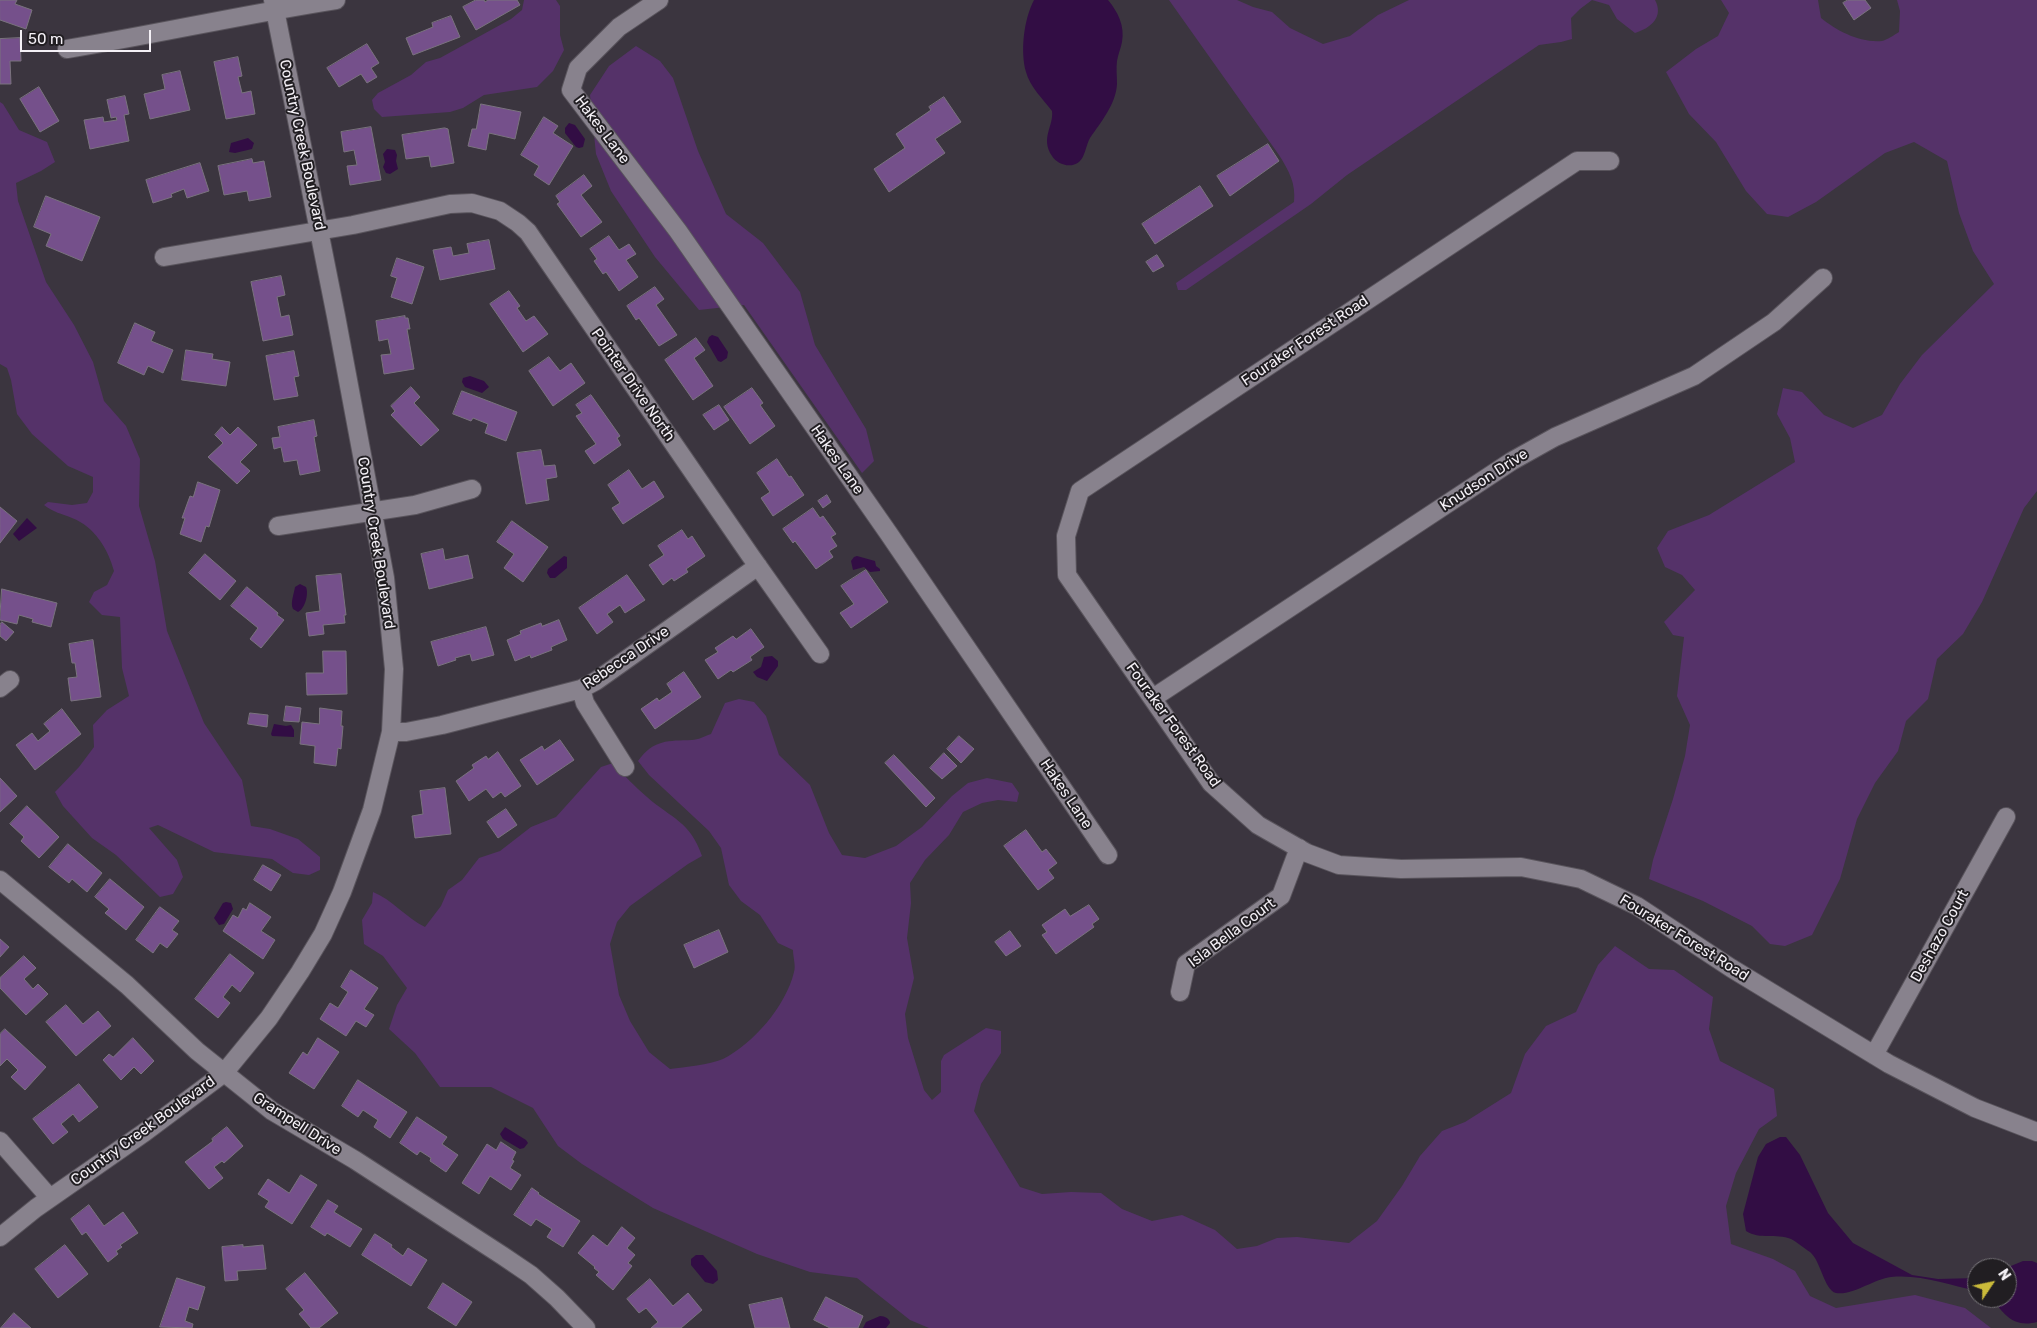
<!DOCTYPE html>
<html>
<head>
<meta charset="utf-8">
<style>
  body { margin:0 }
  #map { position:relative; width:2037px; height:1328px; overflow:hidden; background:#3b353f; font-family:Rubik,sans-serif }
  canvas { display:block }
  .north { position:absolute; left:1967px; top:1258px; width:50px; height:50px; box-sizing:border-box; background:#211e22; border:1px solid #757277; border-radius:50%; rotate:56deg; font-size:14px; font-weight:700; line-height:20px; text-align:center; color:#f4f0f6 }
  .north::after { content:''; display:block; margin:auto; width:18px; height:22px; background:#caba3a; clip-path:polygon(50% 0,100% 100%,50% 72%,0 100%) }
  .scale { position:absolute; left:20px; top:30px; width:131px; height:22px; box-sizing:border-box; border:2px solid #f4f0f6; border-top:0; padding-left:6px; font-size:15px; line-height:18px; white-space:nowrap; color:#f4f0f6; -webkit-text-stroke:4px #211e22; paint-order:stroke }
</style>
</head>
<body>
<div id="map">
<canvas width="2037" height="1328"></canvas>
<div class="north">N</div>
<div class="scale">50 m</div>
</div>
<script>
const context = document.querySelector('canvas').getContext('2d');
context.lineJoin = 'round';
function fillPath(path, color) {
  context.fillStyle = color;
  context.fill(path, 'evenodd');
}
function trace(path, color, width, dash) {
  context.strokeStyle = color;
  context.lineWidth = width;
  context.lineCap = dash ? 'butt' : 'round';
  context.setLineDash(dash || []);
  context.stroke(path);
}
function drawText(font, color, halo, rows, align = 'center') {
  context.font = font + ' Rubik,sans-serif';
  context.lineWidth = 4;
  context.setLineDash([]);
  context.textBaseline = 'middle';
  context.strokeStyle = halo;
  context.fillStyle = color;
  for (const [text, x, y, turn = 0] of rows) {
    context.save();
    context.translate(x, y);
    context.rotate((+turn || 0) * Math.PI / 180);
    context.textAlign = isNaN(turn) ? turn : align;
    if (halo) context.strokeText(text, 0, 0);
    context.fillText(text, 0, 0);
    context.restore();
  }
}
const green = new Path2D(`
  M524 0H556L560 6V35L564 50 553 71 537 87 484 95 463 108 450 112 382 117 374 109 372 100 378 93 411 75 426 62 440 58 511 19 522 10Z
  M1169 0H1237L1253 7 1272 12 1290 28 1323 44 1350 36 1378 15 1409 0H1655C1664 17 1651 28 1635 33L1617 19 1609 5 1592 0 1580 9 1571 18 1572 39 1561 42 1539 45 1347 175 1311 204 1186 290H1178L1176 283 1294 202C1296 183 1289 171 1279 155Z
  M1721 0H1818L1821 18C1837 31 1860 43 1882 41 1887 40 1894 35 1899 32L1900 11 1897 0H2037V491L2024 508 1982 602 1963 634 1937 659 1928 699 1906 721 1898 751 1875 783 1857 819 1840 879 1812 935 1785 946 1770 944 1752 926 1703 901 1649 879 1653 860 1673 799 1685 756 1690 725 1677 696 1684 637 1673 635 1664 622 1695 590 1682 575 1665 567 1657 548 1668 531 1709 515 1795 462 1790 438 1777 414 1783 388 1802 392 1824 415 1853 428 1882 415 1900 384 1922 355 1994 284 1973 251 1959 213 1947 161 1914 142 1885 153 1816 202 1788 217 1767 214 1746 191 1716 142 1689 114 1666 72 1696 49 1718 36 1729 13Z
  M636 46 660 61 673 78 698 151 726 214 763 243 800 292 815 345 866 429 874 461 862 473 744 305 699 310 655 257 611 191 596 154 590 95 609 66Z
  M0 102 3 104 19 130 47 142 55 162 41 171 16 183 18 201 46 282 74 325 93 362 104 401 126 426 140 459 139 506 155 561 167 631 204 723 242 780 251 826 270 829 298 839 320 857V870L309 875 293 873 272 859 214 852 158 825 149 828 177 860 183 877 173 894 160 897 116 855 92 838 63 806 55 792 79 767 94 747 93 725 107 710 129 696 122 668 120 617 102 615 89 602 94 592 107 585 114 571C108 549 95 527 72 518 60 513 55 513 44 505L48 502 72 505 87 503 93 492V477L68 466 32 434 17 414 11 380 7 368 0 364Z
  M739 699 754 702 766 716 779 755 810 785 829 833 842 855 865 858 896 846 922 827 952 796 968 783 987 778 1012 783 1019 793 1017 802 998 800 982 803 963 812 949 835 925 860 910 883 911 903 907 938 914 978 905 1014 908 1038 924 1090 932 1100 941 1092V1061L944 1055 986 1028 1001 1031V1053L981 1084 974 1111 1020 1187 1042 1194 1071 1192 1101 1193 1122 1209 1152 1221 1182 1215 1215 1230 1237 1249 1257 1246 1277 1238 1297 1237 1349 1243 1377 1221 1402 1186 1420 1156 1442 1131 1465 1122 1511 1093 1525 1054 1546 1026 1576 1012 1598 965 1615 946 1649 969 1674 970 1713 997 1709 1029 1720 1061 1774 1089 1777 1116 1759 1129 1736 1173 1726 1206 1731 1244 1773 1259 1795 1271 1810 1296 1836 1308 1915 1295 1965 1308 1991 1328H929L910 1320 857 1278 810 1272 757 1254 653 1208 582 1164 558 1146 533 1108 491 1087H440L415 1053 389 1029 397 1005 407 988 383 956 364 944 362 920 372 903 373 892C393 900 406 918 425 927L441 906 448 890 462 880 479 858 500 851 531 827 556 817 601 767 613 763C624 775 634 786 647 797 672 819 690 821 702 856L688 864 630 906 617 922 610 944 619 995 630 1021 649 1052 670 1069C685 1067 709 1065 723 1059 753 1044 786 1006 794 972 796 966 793 957 793 950L778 943 760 915 741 901 729 885 721 848 709 831 649 775 638 761C654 739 668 741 692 740 698 740 705 736 711 734L725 703Z`);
const water = new Path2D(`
  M1034 0H1108C1118 12 1125 26 1122 42 1121 48 1118 54 1117 61 1116 68 1117 76 1117 84 1116 104 1101 122 1090 138 1086 145 1085 157 1079 162 1070 169 1057 164 1052 156 1040 138 1054 126 1052 111 1043 99 1030 87 1026 72 1020 51 1024 19 1034 0Z
  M569 123 575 125 585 139 583 147 579 148 576 147 565 133V128Z
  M248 138 254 143 252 149 235 153 229 152 231 143Z
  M387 149 395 150 397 155 396 161 398 169 390 174 386 173 383 167 385 162 383 154Z
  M712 335 718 337 728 352 727 358 721 362 718 361 707 342 709 337Z
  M470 376 484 381 489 387 482 393 465 387 462 382 463 378Z
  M27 518 37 528 19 541 13 534Z
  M564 556 567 557V568L555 578H550L547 573 548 569Z
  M857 556 875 561 876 566 880 569V571L870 572 864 567 853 570 851 561 854 557Z
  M300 584 306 587C309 594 305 609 298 612L293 609C290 603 294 594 295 587Z
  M772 656 778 661V666L767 681 757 677 753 672 761 667 764 657Z
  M274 724 286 726 291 725 294 730V737L272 736 271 734Z
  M226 902 231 903 233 909 224 924 219 925 214 918 223 903Z
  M505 1127 526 1140 528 1143 524 1148 520 1149 503 1139 500 1134Z
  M1780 1137H1786L1800 1155 1828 1213 1853 1243 1912 1275 1938 1279 1977 1278V1291C1948 1285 1921 1274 1891 1277 1874 1279 1852 1296 1836 1293 1824 1290 1821 1261 1810 1252 1804 1248 1797 1242 1791 1239 1776 1233 1760 1240 1746 1231L1743 1214 1758 1157 1766 1144Z
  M696 1255H703L717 1271 718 1280 713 1284 705 1282 691 1265V1259Z
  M2023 1261H2032L2037 1263V1322C2014 1328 2004 1315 1992 1298H2007V1268H2006Z
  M880 1316C885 1316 890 1319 890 1323L886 1328H863L866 1322Z`);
const building = new Path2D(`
  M0 0H17L15 4 32 10 26 29 0 20Z
  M476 0H484L485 2 488 0H517L520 5 476 30 463 7Z
  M1848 0H1865L1871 8 1854 20 1843 3Z
  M451 16 460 37 413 55 406 38 433 27 432 23Z
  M20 38 21 61H10L11 84H0V39Z
  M367 44 379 63 371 68 377 77 367 83 361 74 339 87 327 68Z
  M238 57 242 76 238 77 242 93 251 91 255 114 226 119 214 62Z
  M180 71 190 110 150 119 144 94 165 89 162 75Z
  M39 87 59 121 40 132 20 99Z
  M125 96 129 114 124 115 129 141 90 149 84 120 103 117 104 122 117 120 116 117 111 118 107 100Z
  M944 97 961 122 935 139 945 153 889 192 874 169 905 148 896 134 931 110 929 107Z
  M481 104 521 112 515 139 489 133 486 150 468 146 472 129H476Z
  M544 117 558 126 553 133 573 146 549 185 534 175 539 166 521 155Z
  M371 127 381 180 350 185 347 166 357 165 354 150 344 152 341 132Z
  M445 128 448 129 454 163 431 167 429 156 406 159 402 135Z
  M1268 144 1279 161 1230 196 1217 176Z
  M252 159 253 163 264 161 271 197 249 201 247 191 224 195 218 166Z
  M200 163 209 191 187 198 184 189 171 194 172 197 153 203 146 180Z
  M584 175 592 186 581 195 602 222 581 237 557 204 560 202 556 196Z
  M1200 186 1213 206 1155 244 1142 224Z
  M46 196 100 217 82 261 46 246 51 234 34 227Z
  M609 236 619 250 629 244 636 254 626 260 638 277 619 291 606 272 603 274 594 261 597 259 590 249Z
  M489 240 495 269 440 280 433 250 451 247 453 256 469 253 467 244Z
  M1157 255 1164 266 1153 272 1146 262Z
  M397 258 424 267 412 304 391 297 397 278 391 276Z
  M281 276 285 295 277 297 281 317 289 315 293 335 263 341 251 282Z
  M655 287 664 299 656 305 677 335 659 346 639 318 636 320 627 306Z
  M509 291 520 306 517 308 526 321 534 316 548 334 523 352 490 304Z
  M405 316V318H408L410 329H407L414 369 384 374 381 355 391 354 388 339 379 341 376 321Z
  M135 323 155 332 151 341 173 350 163 373 148 366 144 375 118 363Z
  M696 338 705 350 694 358 713 386 693 400 665 360Z
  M186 350 213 354 212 359 230 362 226 386 182 380Z
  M294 351 299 376 294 377 298 396 274 400 266 356Z
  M549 357 560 371 571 363 585 383 553 406 529 371Z
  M411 387 420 397 414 403 439 430 421 446 391 415 395 411 391 406Z
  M752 388 763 403 760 405 775 426 750 444 724 407Z
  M462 391 517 412 506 441 485 433 488 424 473 418 471 421 453 414Z
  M591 395 620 436 617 438 621 445 594 464 585 451 596 444 576 416 582 413 576 405Z
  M719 405 729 420 714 430 703 415Z
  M314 420 317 436 314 437 320 471 300 475 297 460 284 462 281 447 274 449 272 438 280 437 278 427Z
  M222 427 230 435 238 427 257 445 240 462 250 471 237 484 208 457 223 443 215 435Z
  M541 450 544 466 555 465 557 477 546 479 549 500 526 504 517 453Z
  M777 459 789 477 791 476 804 495 773 516 761 498 770 492 757 473Z
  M629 470 642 489 654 481 664 497 623 524 612 508 620 503 608 485Z
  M198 482 220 490 209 527 206 526 201 542 180 534 185 518H182L190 496 193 497Z
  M827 495 831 502 823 508 818 501Z
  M0 507 17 521 0 543Z
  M813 508 820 518 823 516 836 534 831 537 837 546 829 551 833 557 816 569 795 541 793 543 783 529Z
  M512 521 548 547 523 582 504 568 514 554 497 542Z
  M682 530 688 539 692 536 705 556 686 569 688 572 674 581 672 578 663 585 649 565 664 555 658 546Z
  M443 549 445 560 468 555 473 578 429 589 421 554Z
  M205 554 236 581 220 600 189 573Z
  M866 570 888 602 851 628 840 613 854 604 841 586Z
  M341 574 346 615H344L345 623 323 625 324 634 309 636 306 613 320 611 316 576Z
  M627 575 645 600 625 613 620 605 607 614 613 622 597 634 579 608Z
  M247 587 278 613 277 615 284 620 261 648 250 639 258 628 231 606Z
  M2 589 57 603 51 627 32 622 33 619 19 615 17 624 0 620Z
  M559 620 567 640 551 647 552 650 531 658 530 655 515 661 507 640 521 634 520 631 541 623 542 626Z
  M2 622 14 632 6 641 0 636V625Z
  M486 627 494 655 472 661 470 654 455 658 456 660 438 666 431 642Z
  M751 629 764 647 750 657 752 660 733 672 731 670 718 679 705 660 718 652 715 648 733 636 736 639Z
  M93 640 101 697 71 701 68 678 77 677 75 663H72L69 644Z
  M323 651H346L347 694 307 695 306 673H323Z
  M684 672 701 697 655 729 641 709 657 698 659 701 672 692 667 684Z
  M286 706 301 708 299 722 284 721Z
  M320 708 342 711 341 726H343L341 749 338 748 336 766 314 763 315 746 300 744 302 722 319 724Z
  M62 709 81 734 35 770 16 745 32 733 38 741 50 731 44 724Z
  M250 713 268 715 267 727 248 724Z
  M959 736 974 749 961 763 947 749Z
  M560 740 574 760 537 785 520 760 542 746 544 750Z
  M498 752 521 786 505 797 501 792 493 798 486 789 469 801 456 781 474 768 472 765 486 756 488 759Z
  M944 753 957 766 942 779 930 768Z
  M894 755 935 798 926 807 885 763Z
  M0 778 17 796 0 812Z
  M445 788 451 834 415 838 412 816 423 814 420 791Z
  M27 806 59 837 39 858 21 841 24 837 10 824Z
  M506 809 517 825 498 838 487 822Z
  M1026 830 1042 852 1046 849 1057 863 1048 870 1054 878 1038 890 1004 846Z
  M68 844 102 873 87 892 72 879 69 883 49 867Z
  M263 865 281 875 271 891 254 880Z
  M110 879 144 907 126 930 105 913 109 909 95 897Z
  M250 903 271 917 261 931 275 940 263 959 223 931 233 915 238 918 243 908 246 910Z
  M1089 905 1099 919 1092 924 1094 927 1056 954 1042 935 1047 932 1042 925 1065 909 1070 916Z
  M160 907 179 921 172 930 178 934 167 948 160 943 153 953 136 940Z
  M719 930 728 952 694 968 684 945Z
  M1010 931 1021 946 1006 956 995 942Z
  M0 939 9 947 0 957Z
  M230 954 254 973 240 992 232 985 223 997 230 1003 218 1018 195 999Z
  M24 956 36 968 24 979 33 989 38 984 48 994 26 1015 0 988V978Z
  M351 970 378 988 364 1009 374 1015 366 1027 356 1021 346 1036 320 1019 330 1003 338 1008 348 992 341 987Z
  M66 1005 83 1024 98 1011 111 1026 76 1056 46 1022Z
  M5 1029 46 1067 25 1090 11 1077 18 1070 7 1059 0 1066V1034Z
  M133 1038 154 1061 141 1074 134 1067 121 1080 103 1060 109 1054 113 1057Z
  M318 1038 339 1052 314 1089 289 1073 303 1052 307 1055Z
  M358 1080 407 1112 390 1138 374 1127 378 1120 363 1110 358 1117 342 1106Z
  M79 1084 98 1107 79 1122 73 1114 61 1124 68 1132 53 1144 33 1119Z
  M417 1117 447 1137 442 1144 458 1155 446 1172 430 1161 431 1158 420 1151 417 1155 400 1143Z
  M227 1127 243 1146 224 1163 222 1161 214 1167 223 1178 209 1189 185 1162 213 1141 212 1139Z
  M501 1142 516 1152 512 1160 514 1161 510 1168 521 1175 511 1190 490 1176 479 1194 462 1183 487 1144 496 1150Z
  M301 1175 317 1185 292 1224 265 1207 269 1201 258 1194 268 1179 289 1193Z
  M532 1188 539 1193 538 1194 580 1221 563 1247 547 1237 552 1229 536 1219 531 1226 514 1215Z
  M328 1200 338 1206 334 1212 362 1229 350 1247 327 1233 325 1236 311 1227Z
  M89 1205 104 1226 123 1212 138 1233 120 1245 122 1247 116 1251 118 1254 108 1262 86 1232 82 1235 71 1219Z
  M622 1227 635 1238 627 1248 635 1255 628 1263 632 1266 613 1290 596 1275 599 1272 594 1268 595 1267 578 1253 593 1235 607 1246Z
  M375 1234 392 1245 391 1247 403 1256 408 1248 427 1260 411 1286 362 1255Z
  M65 1245 88 1274 58 1298 35 1269Z
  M243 1245V1247L263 1245 266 1269 237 1271 238 1280 225 1281 222 1247Z
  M305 1273 338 1313 319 1328H311L299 1314 304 1310 286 1289Z
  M177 1278 205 1287 198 1310 189 1307 185 1321 193 1324 192 1328 160 1327Z
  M650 1279 673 1306 688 1293 702 1310 681 1328H651L658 1322 646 1308 639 1313 627 1299Z
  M443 1283 472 1302 456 1326 428 1308Z
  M826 1297 863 1316 858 1328H830L814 1320Z
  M782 1298 790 1328H755L749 1305Z
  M14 1313 31 1328H1Z`);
const minor = new Path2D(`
  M659 0 619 27 578 68 571 90 678 231 889 534 1108 855
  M67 49C157 34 246 14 336 0
  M1610 161H1577L1080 491 1066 536 1067 575 1211 783 1258 825 1307 853 1339 865 1401 869 1521 867 1581 879 1637 906 1731 968 1889 1064 1975 1108 2037 1132
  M164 257 353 225 450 204 472 203 500 211 518 223 528 232 750 555 820 654
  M278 526 415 505 472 489
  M0 688 10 680
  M581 689 585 703 625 767
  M1153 698 1512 461 1555 437 1694 376 1774 322 1823 278
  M391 732H406L442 725 581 689 596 681 758 566
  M0 880 127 985 197 1051 272 1111 355 1160 503 1256 531 1275 557 1298 586 1328
  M1180 992 1186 964 1281 896 1299 848
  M1874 1055 2006 817
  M0 1141 50 1198
  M0 1237 36 1208 145 1132 224 1073 269 1018 300 972 323 934 342 892 372 810 391 732 394 669 385 578 336 316 273 0`);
const streetNames = [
  ["Hakes Lane",602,130,53],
  ["Country Creek Boulevard",302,145,78],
  ["Fouraker Forest Road",1305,341,-34],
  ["Pointer Drive North",633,385,55],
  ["Hakes Lane",837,460,55],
  ["Knudson Drive",1484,480,-33],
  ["Country Creek Boulevard",376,543,81],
  ["Rebecca Drive",626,658,-34],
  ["Fouraker Forest Road",1173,725,54],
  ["Hakes Lane",1066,794,56],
  ["Isla Bella Court",1232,933,-37],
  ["Deshazo Court",1940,936,-61],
  ["Fouraker Forest Road",1684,938,32],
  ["Grampell Drive",297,1124,33],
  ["Country Creek Boulevard",143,1131,-36]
];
fillPath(green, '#553269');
fillPath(water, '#320d44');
fillPath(building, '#75508b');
trace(building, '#7a737e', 1);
trace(minor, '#59545c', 20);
trace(minor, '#88828d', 18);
drawText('15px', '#f4f0f6', '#211e22', streetNames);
</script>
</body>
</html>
